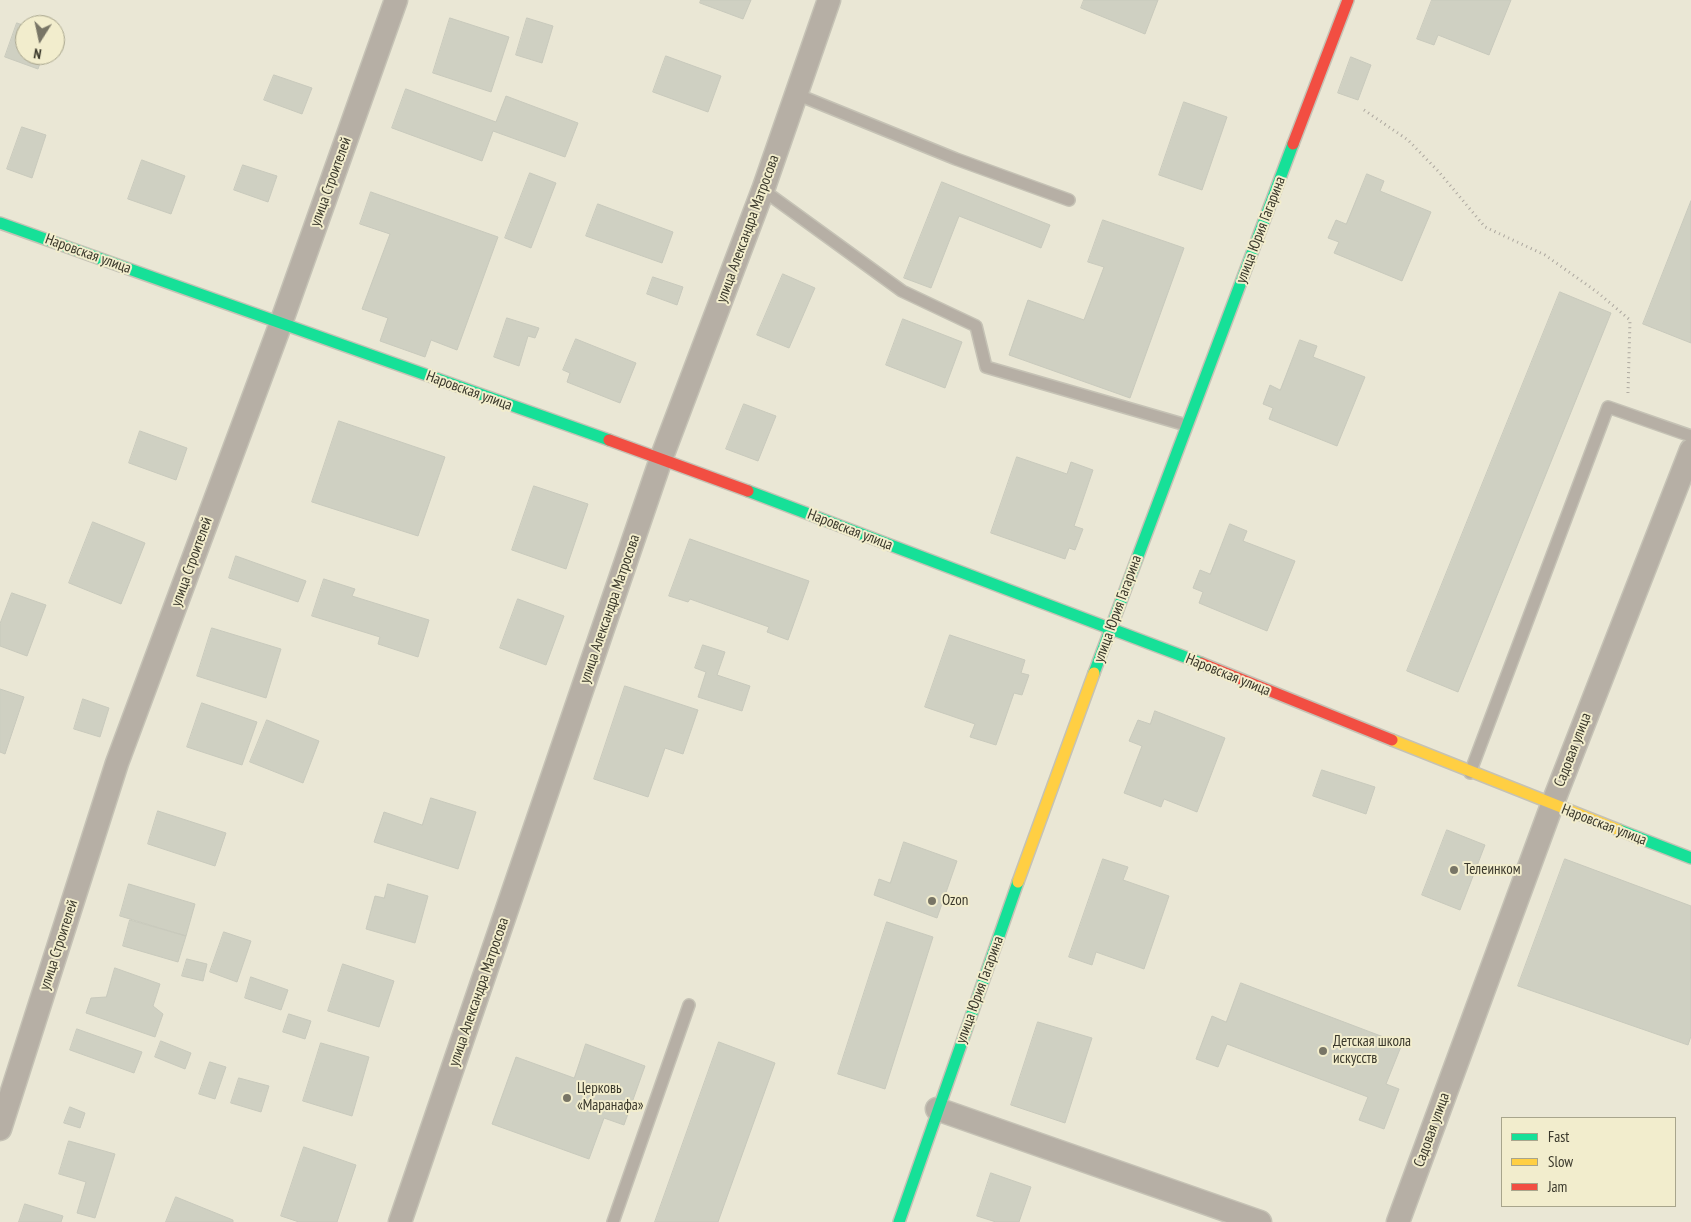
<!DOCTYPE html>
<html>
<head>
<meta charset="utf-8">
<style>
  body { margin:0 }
  #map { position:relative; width:1691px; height:1222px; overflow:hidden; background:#eae7d5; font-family:"PT Sans Narrow",sans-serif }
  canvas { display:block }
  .legend { position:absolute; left:1501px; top:1117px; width:175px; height:90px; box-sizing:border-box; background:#f2edcd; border:1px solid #a8a58c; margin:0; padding:6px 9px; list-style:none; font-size:15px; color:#3a382b }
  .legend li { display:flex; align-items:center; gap:10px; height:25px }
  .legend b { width:25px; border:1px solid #a8a58c }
  .north { position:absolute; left:15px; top:15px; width:50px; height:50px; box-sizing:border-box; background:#f2edcd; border:1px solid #a8a58c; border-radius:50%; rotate:190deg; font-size:14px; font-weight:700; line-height:20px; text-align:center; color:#3a382b }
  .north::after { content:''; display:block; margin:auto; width:18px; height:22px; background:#787566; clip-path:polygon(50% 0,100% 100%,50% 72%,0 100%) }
</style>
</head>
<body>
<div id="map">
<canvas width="1691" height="1222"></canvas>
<ul class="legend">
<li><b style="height:6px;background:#16e098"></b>Fast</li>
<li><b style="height:6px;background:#ffcf43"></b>Slow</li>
<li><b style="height:6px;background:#f24e42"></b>Jam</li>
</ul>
<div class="north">N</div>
</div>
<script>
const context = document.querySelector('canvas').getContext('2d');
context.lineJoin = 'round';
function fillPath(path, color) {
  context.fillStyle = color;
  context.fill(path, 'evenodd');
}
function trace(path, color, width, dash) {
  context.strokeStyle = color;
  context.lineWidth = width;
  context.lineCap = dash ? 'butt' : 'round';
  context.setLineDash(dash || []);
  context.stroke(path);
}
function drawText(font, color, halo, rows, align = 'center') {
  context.font = font + ' "PT Sans Narrow",sans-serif';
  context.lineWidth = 4;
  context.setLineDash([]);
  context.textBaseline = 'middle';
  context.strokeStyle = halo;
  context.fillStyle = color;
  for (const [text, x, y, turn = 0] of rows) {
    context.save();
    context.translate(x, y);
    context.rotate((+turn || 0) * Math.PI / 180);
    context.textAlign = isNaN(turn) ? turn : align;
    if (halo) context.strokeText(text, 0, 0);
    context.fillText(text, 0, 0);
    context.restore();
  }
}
const building = new Path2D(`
  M701 0H751L743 19 700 3Z
  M1084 0H1158L1145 34 1081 8Z
  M1432 0H1511L1489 55 1438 35 1434 45 1417 39Z
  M450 18 509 37 491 92 433 73Z
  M527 18 553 26 542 63 516 55Z
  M17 23 25 26V55H43L38 69 5 57Z
  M666 56 721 76 708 112 653 92Z
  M1351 57 1371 65 1358 100 1338 93Z
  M274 75 312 88 302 114 264 100Z
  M406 89 496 122 506 96 578 123 565 157 493 131 482 161 392 128Z
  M1184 102 1227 117 1202 190 1159 175Z
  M22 127 46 135 32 178 7 169Z
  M142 160 185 176 171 214 128 199Z
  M243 165 277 176 268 202 234 190Z
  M530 173 556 183 531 248 505 238Z
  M1367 174 1384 181 1380 191 1431 212 1402 281 1334 253 1339 242 1328 238 1336 220 1346 224Z
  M942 182 1050 225 1041 248 959 216 931 288 904 278Z
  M371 192 498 237 457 350 431 340 425 357 380 341 388 318 362 309 390 234 360 224Z
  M1691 201V343L1643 324Z
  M598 204 673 232 662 263 586 236Z
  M1103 220 1184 248 1130 398 1009 355 1028 300 1084 320 1104 267 1088 262Z
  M783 274 815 288 789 348 757 335Z
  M653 277 683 287 677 305 647 294Z
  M1560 292 1611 313 1458 692 1407 671Z
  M507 318 539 328 535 338 528 336 519 366 494 357Z
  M903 319 962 342 945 388 886 365Z
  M576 339 636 363 620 403 567 382 570 373 563 370Z
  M1300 340 1317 346 1313 357 1365 377 1337 446 1269 419 1273 408 1263 404 1270 385 1280 390Z
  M744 404 776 416 758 461 726 449Z
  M339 421 445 457 418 536 312 502Z
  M140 431 187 448 176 480 129 463Z
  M1017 457 1067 474 1071 462 1093 470 1074 526 1083 529 1075 550 1069 548 1065 559 991 533Z
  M534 486 588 504 566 569 512 550Z
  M93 522 145 543 121 604 69 583Z
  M1230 524 1247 531 1243 541 1295 561 1267 631 1199 603 1203 592 1193 588 1200 570 1210 574Z
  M690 539 809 581 788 640 767 632 769 627 690 599 688 602 669 596Z
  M236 556 306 581 298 602 229 578Z
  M324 579 355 589 352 596 429 620 418 657 378 644 380 637 312 616Z
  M12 593 46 605 27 656 0 646V624Z
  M518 599 564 616 546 665 500 648Z
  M212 628 281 649 266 698 197 676Z
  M950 635 1025 660 1021 673 1029 675 1022 695 1014 693 996 745 970 737 975 724 925 707Z
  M703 645 725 652 717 675 750 686 742 711 698 697 706 672 695 668Z
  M625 686 698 710 683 754 665 748 648 797 594 779Z
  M0 689 24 697 5 754 0 752Z
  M83 699 109 708 100 737 74 729Z
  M202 703 257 722 242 765 187 747Z
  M1155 711 1225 738 1197 812 1164 799 1161 807 1124 793 1142 746 1129 741 1138 720 1150 724Z
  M267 720 319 741 303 783 250 762Z
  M1322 770 1375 787 1366 814 1313 796Z
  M431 798 476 812 458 869 374 842 384 812 422 825Z
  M158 811 226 833 215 866 148 844Z
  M1447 830 1485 845 1460 910 1422 895Z
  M904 842 957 861 937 918 874 895 879 879 890 883Z
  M1103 859 1128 867 1123 880 1169 896 1144 969 1096 952 1092 965 1069 957Z
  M1565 859 1691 906V1036L1688 1045 1518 986Z
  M129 884 195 904 186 936 120 916Z
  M388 884 428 896 415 943 366 929 375 896 384 898Z
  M130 920 186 936 178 962 123 946Z
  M887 922 933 937 885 1089 838 1074Z
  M224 932 251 941 237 982 210 972Z
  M187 959 207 964 203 981 182 976Z
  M343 964 394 981 379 1027 328 1011Z
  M115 968 160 984 153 1006 163 1014 155 1037 86 1013 91 998 106 997Z
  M251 977 288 990 281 1010 245 998Z
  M1241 983 1402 1044 1386 1084 1399 1089 1384 1129 1359 1120 1368 1097 1227 1044 1218 1067 1196 1059 1212 1016 1226 1022Z
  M289 1014 311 1021 305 1039 283 1032Z
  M1038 1022 1092 1038 1065 1123 1011 1105Z
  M77 1029 142 1052 134 1073 70 1050Z
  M161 1041 191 1053 185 1069 155 1057Z
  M719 1042 775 1063 718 1222H655Z
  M321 1043 369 1057 352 1116 303 1101Z
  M586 1044 645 1066 624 1125 604 1118 589 1159 492 1124 516 1057 574 1078Z
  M210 1062 226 1067 215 1099 199 1094Z
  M239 1078 269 1086 261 1112 231 1103Z
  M70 1107 85 1113 80 1128 64 1123Z
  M69 1141 115 1154 95 1218 77 1213 86 1182 59 1174Z
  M304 1147 356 1165 337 1222H299L281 1216Z
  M991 1173 1031 1187 1019 1222H996L977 1216Z
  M176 1197 233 1220V1222H166Z
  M25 1204 63 1216 61 1222H19Z`);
const path = new Path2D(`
  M1364 110 1408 140 1439 172 1485 227 1545 255 1597 292 1630 320 1628 393`);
const lane = new Path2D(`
  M796 94 956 159 1069 200
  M763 190 902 291 976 326 986 367 1186 425
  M1470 773 1608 407 1691 436
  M613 1222 689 1005`);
const street = new Path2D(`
  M937 1109 1260 1222
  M0 1129 117 763 281 323 396 0
  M400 1222 661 459 763 190 829 0
  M1398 1222 1552 805 1691 450`);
const fast = new Path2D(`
  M0 223 609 440
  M748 491 1201 663
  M1094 673 1293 144
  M1619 830 1691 858
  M899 1222 1018 882`);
const slow = new Path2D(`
  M1392 740 1619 830
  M1018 882 1094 673`);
const jam = new Path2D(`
  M1293 144 1348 0
  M609 440 748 491
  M1201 663 1392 740`);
const markers = [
  [1454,870,5,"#787566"],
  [932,901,5,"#787566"],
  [1323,1051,5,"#787566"],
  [567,1098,5,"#787566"]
];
const streetNames = [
  ["улица Строителей",331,182,-70],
  ["улица Александра Матросова",748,229,-70],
  ["улица Юрия Гагарина",1261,230,-69],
  ["Наровская улица",88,254,20],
  ["Наровская улица",469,391,20],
  ["Наровская улица",850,530,21],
  ["улица Строителей",192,562,-70],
  ["улица Александра Матросова",610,609,-71],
  ["улица Юрия Гагарина",1118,609,-70],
  ["Наровская улица",1228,675,22],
  ["Садовая улица",1573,750,-69],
  ["Наровская улица",1604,825,21],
  ["улица Строителей",59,945,-72],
  ["улица Юрия Гагарина",980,990,-70],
  ["улица Александра Матросова",479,992,-71],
  ["Садовая улица",1432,1130,-70]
];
const poiNames = [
  ["Телеинком",1464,870],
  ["Ozon",942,901],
  ["Детская школа",1333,1042],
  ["искусств",1333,1059],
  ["Церковь",577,1089],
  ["«Маранафа»",577,1106]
];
fillPath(building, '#cfd0c2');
trace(building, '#c8c9bc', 1);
trace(lane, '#c5c2b5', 14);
trace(street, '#c5c2b5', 25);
trace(fast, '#c5c2b5', 14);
trace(slow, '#c5c2b5', 14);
trace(jam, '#c5c2b5', 14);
trace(path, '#aca79f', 3, [1, 4]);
trace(lane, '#b6afa5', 11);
trace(street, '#b6afa5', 22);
trace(fast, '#16e098', 11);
trace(slow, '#ffcf43', 11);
trace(jam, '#f24e42', 11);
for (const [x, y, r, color] of markers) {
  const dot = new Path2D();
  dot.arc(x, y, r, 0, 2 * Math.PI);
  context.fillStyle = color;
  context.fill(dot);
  trace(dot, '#f2edcd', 2);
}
drawText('15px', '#3a382b', '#f2edcd', streetNames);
drawText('15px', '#3a382b', '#f2edcd', poiNames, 'left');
</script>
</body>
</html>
